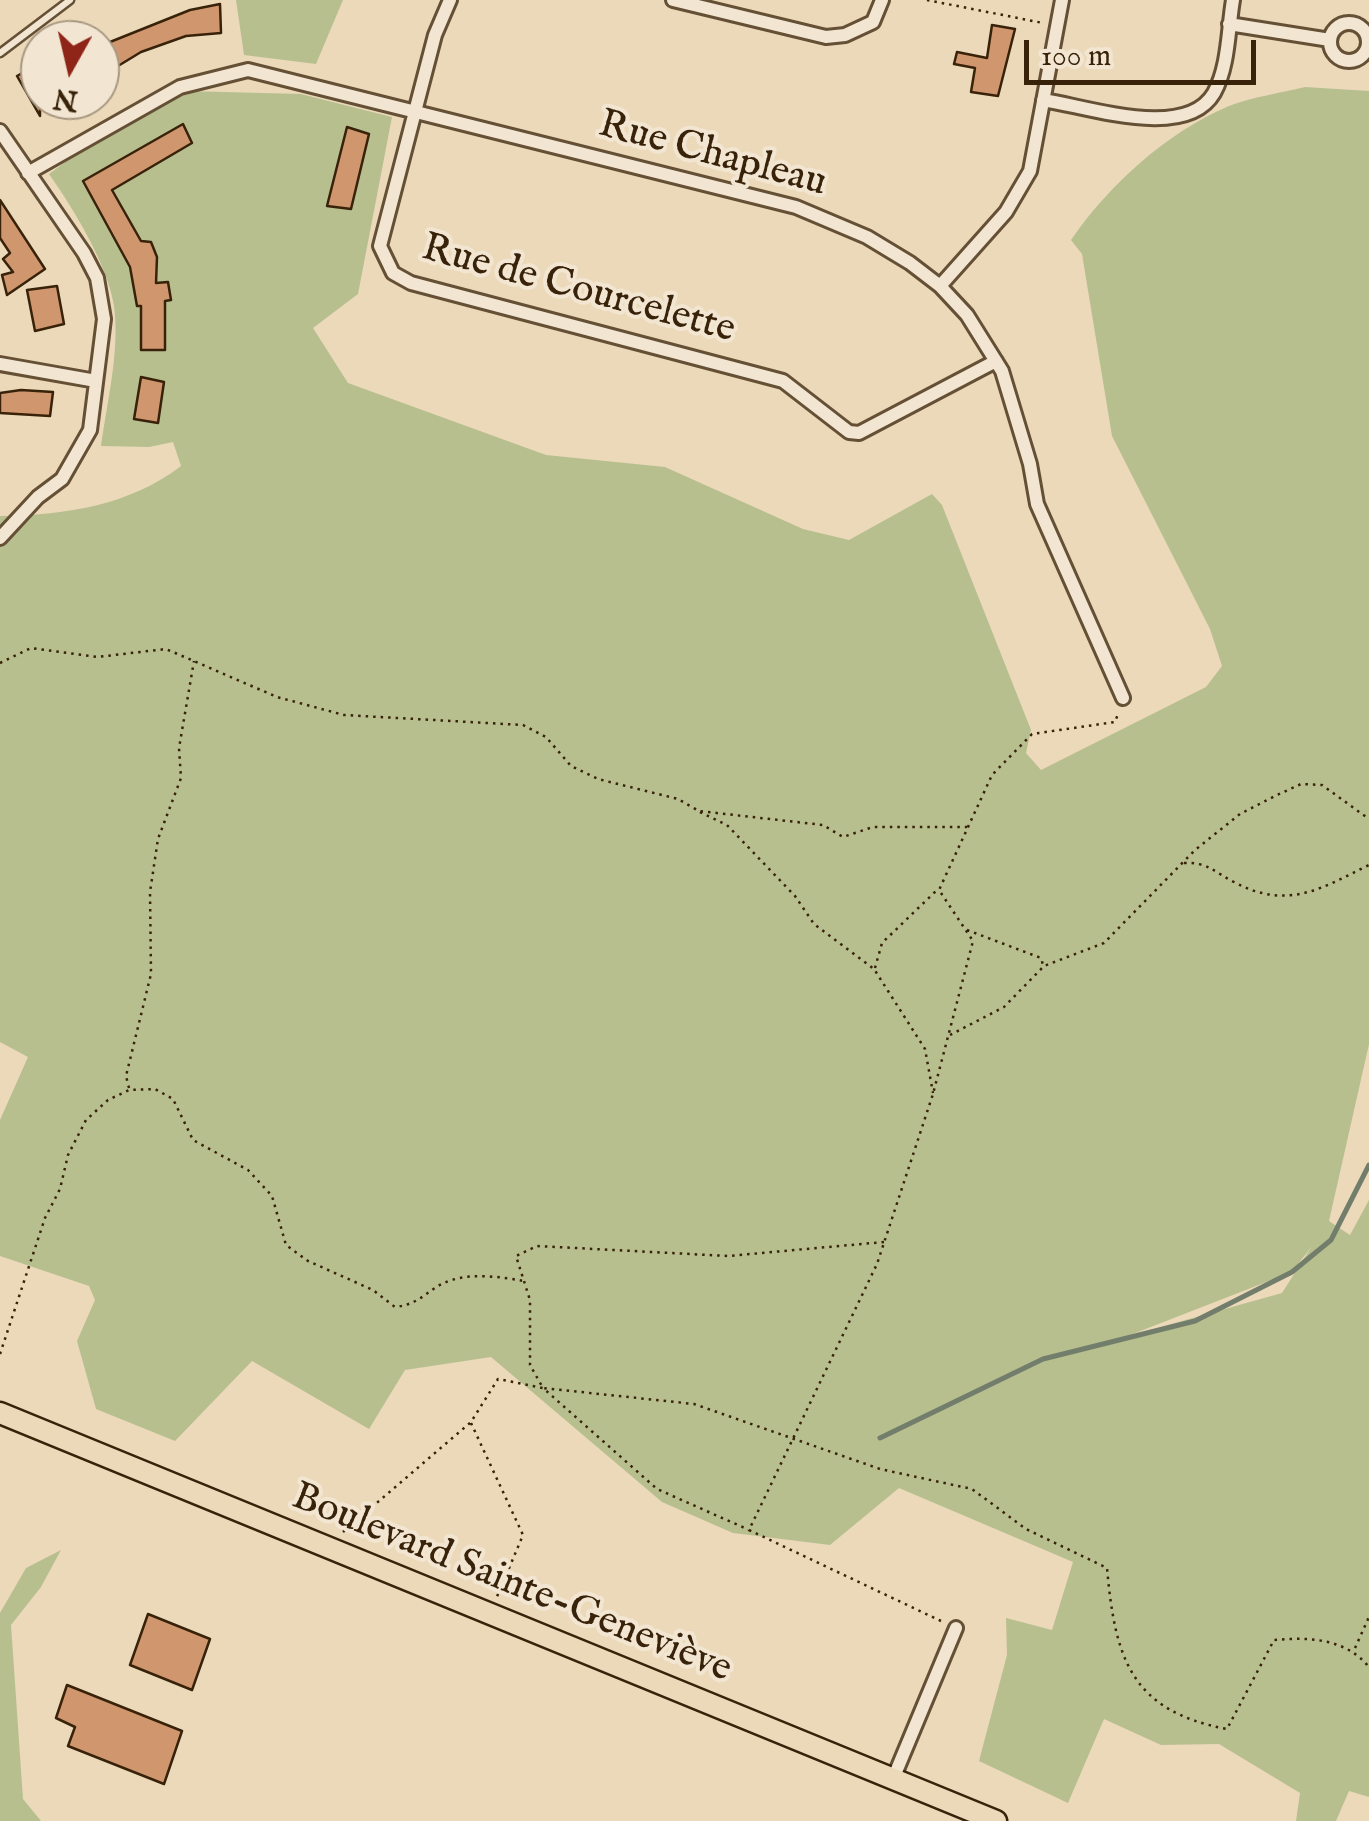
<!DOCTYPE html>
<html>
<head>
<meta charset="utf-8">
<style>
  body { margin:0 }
  #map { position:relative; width:1369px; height:1821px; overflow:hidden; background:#ebd9b9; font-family:"IM FELL English",serif }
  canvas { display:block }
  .north { position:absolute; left:20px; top:20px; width:100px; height:100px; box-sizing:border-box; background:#f2e6d2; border:2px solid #a89882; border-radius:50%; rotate:188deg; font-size:28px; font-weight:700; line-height:40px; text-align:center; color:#38220a }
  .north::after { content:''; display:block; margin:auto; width:35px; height:45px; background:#8f2418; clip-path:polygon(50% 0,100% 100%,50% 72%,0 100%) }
  .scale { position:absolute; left:1024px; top:40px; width:232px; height:45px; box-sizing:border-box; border:5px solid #38220a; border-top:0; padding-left:12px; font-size:30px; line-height:35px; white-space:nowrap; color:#38220a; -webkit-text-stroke:8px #f2e6d2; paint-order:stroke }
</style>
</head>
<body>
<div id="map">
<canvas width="1369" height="1821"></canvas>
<div class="north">N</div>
<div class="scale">100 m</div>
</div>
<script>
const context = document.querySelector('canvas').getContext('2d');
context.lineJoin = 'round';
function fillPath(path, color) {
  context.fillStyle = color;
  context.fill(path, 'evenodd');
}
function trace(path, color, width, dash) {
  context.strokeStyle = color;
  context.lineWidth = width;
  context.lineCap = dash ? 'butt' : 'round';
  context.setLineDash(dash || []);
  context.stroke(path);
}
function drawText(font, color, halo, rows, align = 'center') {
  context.font = font + ' "IM FELL English",serif';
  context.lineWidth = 8;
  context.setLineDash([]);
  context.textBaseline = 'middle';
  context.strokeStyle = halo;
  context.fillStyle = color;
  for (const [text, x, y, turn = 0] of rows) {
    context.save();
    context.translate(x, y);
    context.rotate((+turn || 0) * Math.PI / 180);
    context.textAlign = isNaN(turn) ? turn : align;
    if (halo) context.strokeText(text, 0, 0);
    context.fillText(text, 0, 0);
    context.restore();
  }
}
const green = new Path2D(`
  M236 0H343L316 64 244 55Z
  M1305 87 1369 91V1044L1329 1221 1350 1235 1369 1200V1797L1349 1791 1336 1821H1296L1300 1793 1219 1744 1161 1745 1104 1719 1068 1803 979 1761 1007 1655 1006 1618 1052 1630 1073 1562 899 1488 830 1545 733 1533 662 1502 491 1357 405 1370 369 1429 252 1361 175 1441 96 1409 77 1341 95 1300 89 1286 0 1256V1120L28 1057 0 1042V516C64 515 129 506 181 466L173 442 149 447 101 446C107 402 120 351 114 306 108 265 73 208 49 174L85 147 187 91 301 94 392 117 358 294 313 328 348 383 546 455 665 467 803 529 849 540 932 494 942 505 1031 730 1026 753 1041 770 1206 687 1222 666 1210 629 1112 436 1082 254 1071 240C1108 186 1167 132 1229 106 1253 97 1280 93 1305 87ZM1312 1246 1282 1293 1125 1337 1292 1272Z
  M61 1550 41 1587 11 1625 23 1799 41 1821H0V1613L26 1568Z`);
const stream = new Path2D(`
  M880 1438 1043 1359 1195 1321 1292 1272 1331 1240 1369 1165`);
const building = new Path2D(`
  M220 4 221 33 186 36 141 52 100 77V46L190 10Z
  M992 25 1015 29 998 96 971 92 975 68 954 64 957 52 987 58Z
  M40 63V116L17 76Z
  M183 124 192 143 112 190 141 241 151 242 157 257 156 283 168 282 171 300 165 301V350H141V306H137L130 267 83 181Z
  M347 127 369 134 351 209 327 206Z
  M0 200 45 269 7 295 2 275 13 272 3 259 10 253 0 238Z
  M57 286 64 324 35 331 27 290Z
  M141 377 164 382 158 423 134 419Z
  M21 390 53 392 50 416 0 413V393Z
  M148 1614 210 1639 192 1690 130 1665Z
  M67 1685 182 1731 164 1784 68 1746 75 1727 56 1718Z`);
const path = new Path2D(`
  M927 0 1043 23
  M0 663 31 648 97 657 166 649 277 697 344 715 523 725 546 737 571 766 598 779 678 799 699 811 823 825 843 837 873 827H967
  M700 812 727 825 795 896 814 924 874 969 925 1049 933 1093
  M1184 863C1208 862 1214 872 1234 882 1288 911 1322 888 1369 865
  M967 930 1041 958 1043 965
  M875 968 882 943 937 890
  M950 1035 1004 1007 1044 966 1104 943 1195 850 1240 814 1275 796 1301 784 1322 785 1369 819
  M129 1088 126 1076 151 974 150 892 158 839 181 778 179 748 194 661
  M884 1242 728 1256 537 1246 516 1256 530 1300V1365L543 1388 694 1404 880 1469 972 1489 1026 1529 1107 1568C1115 1657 1130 1711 1227 1729L1274 1640C1309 1637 1345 1638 1369 1667
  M0 1354 45 1218 60 1189 68 1155 86 1120 108 1100 129 1090 155 1089 173 1099 193 1140 248 1170 272 1196 286 1245 308 1261 373 1290 395 1307C423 1304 428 1287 452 1280 473 1273 502 1277 524 1281
  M471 1423 523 1535 496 1599
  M343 1532 471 1422 498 1379 543 1388 657 1489 747 1529
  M941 1621 749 1530 877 1264 933 1094 973 941 939 890 992 775 1032 734 1115 722 1118 714
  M1355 1648 1369 1617`);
const lane = new Path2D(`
  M0 53 70 0`);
const street = new Path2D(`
  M450 0 435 35 380 246 393 273 411 283 783 381 849 432 859 433 996 361
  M673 0 826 37 845 35 873 22 882 0
  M1330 42a19 19 0 1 1 38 0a19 19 0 1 1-38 0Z
  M1229 24 1330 40
  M1043 100C1089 107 1186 141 1214 93 1229 66 1228 29 1233 0
  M0 131 84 253 97 278 104 319 90 430 62 479 38 497 0 538
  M28 173 180 87 248 70 796 207 867 237 910 263 940 286 967 315 1002 371 1030 464 1037 504 1123 698
  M940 286 1006 212 1030 171 1062 0
  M0 364 96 381
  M893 1779 956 1628`);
const primary = new Path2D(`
  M0 1413 996 1821`);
const streetNames = [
  ["Rue Chapleau",712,156,15],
  ["Rue de Courcelette",578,291,15],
  ["Boulevard Sainte-Geneviève",511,1585,22]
];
fillPath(green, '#b8bf8f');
trace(stream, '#727d6b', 5);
fillPath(building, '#d0976f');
trace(building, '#38220a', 2.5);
trace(lane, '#655036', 11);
trace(street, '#655036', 18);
trace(primary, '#38220a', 25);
trace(path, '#38220a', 2.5, [2.5, 5]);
trace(lane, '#f2e6d2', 6);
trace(street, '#f2e6d2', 12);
trace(primary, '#ebd9b9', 20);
drawText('40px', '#38220a', '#f2e6d2', streetNames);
</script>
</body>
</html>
